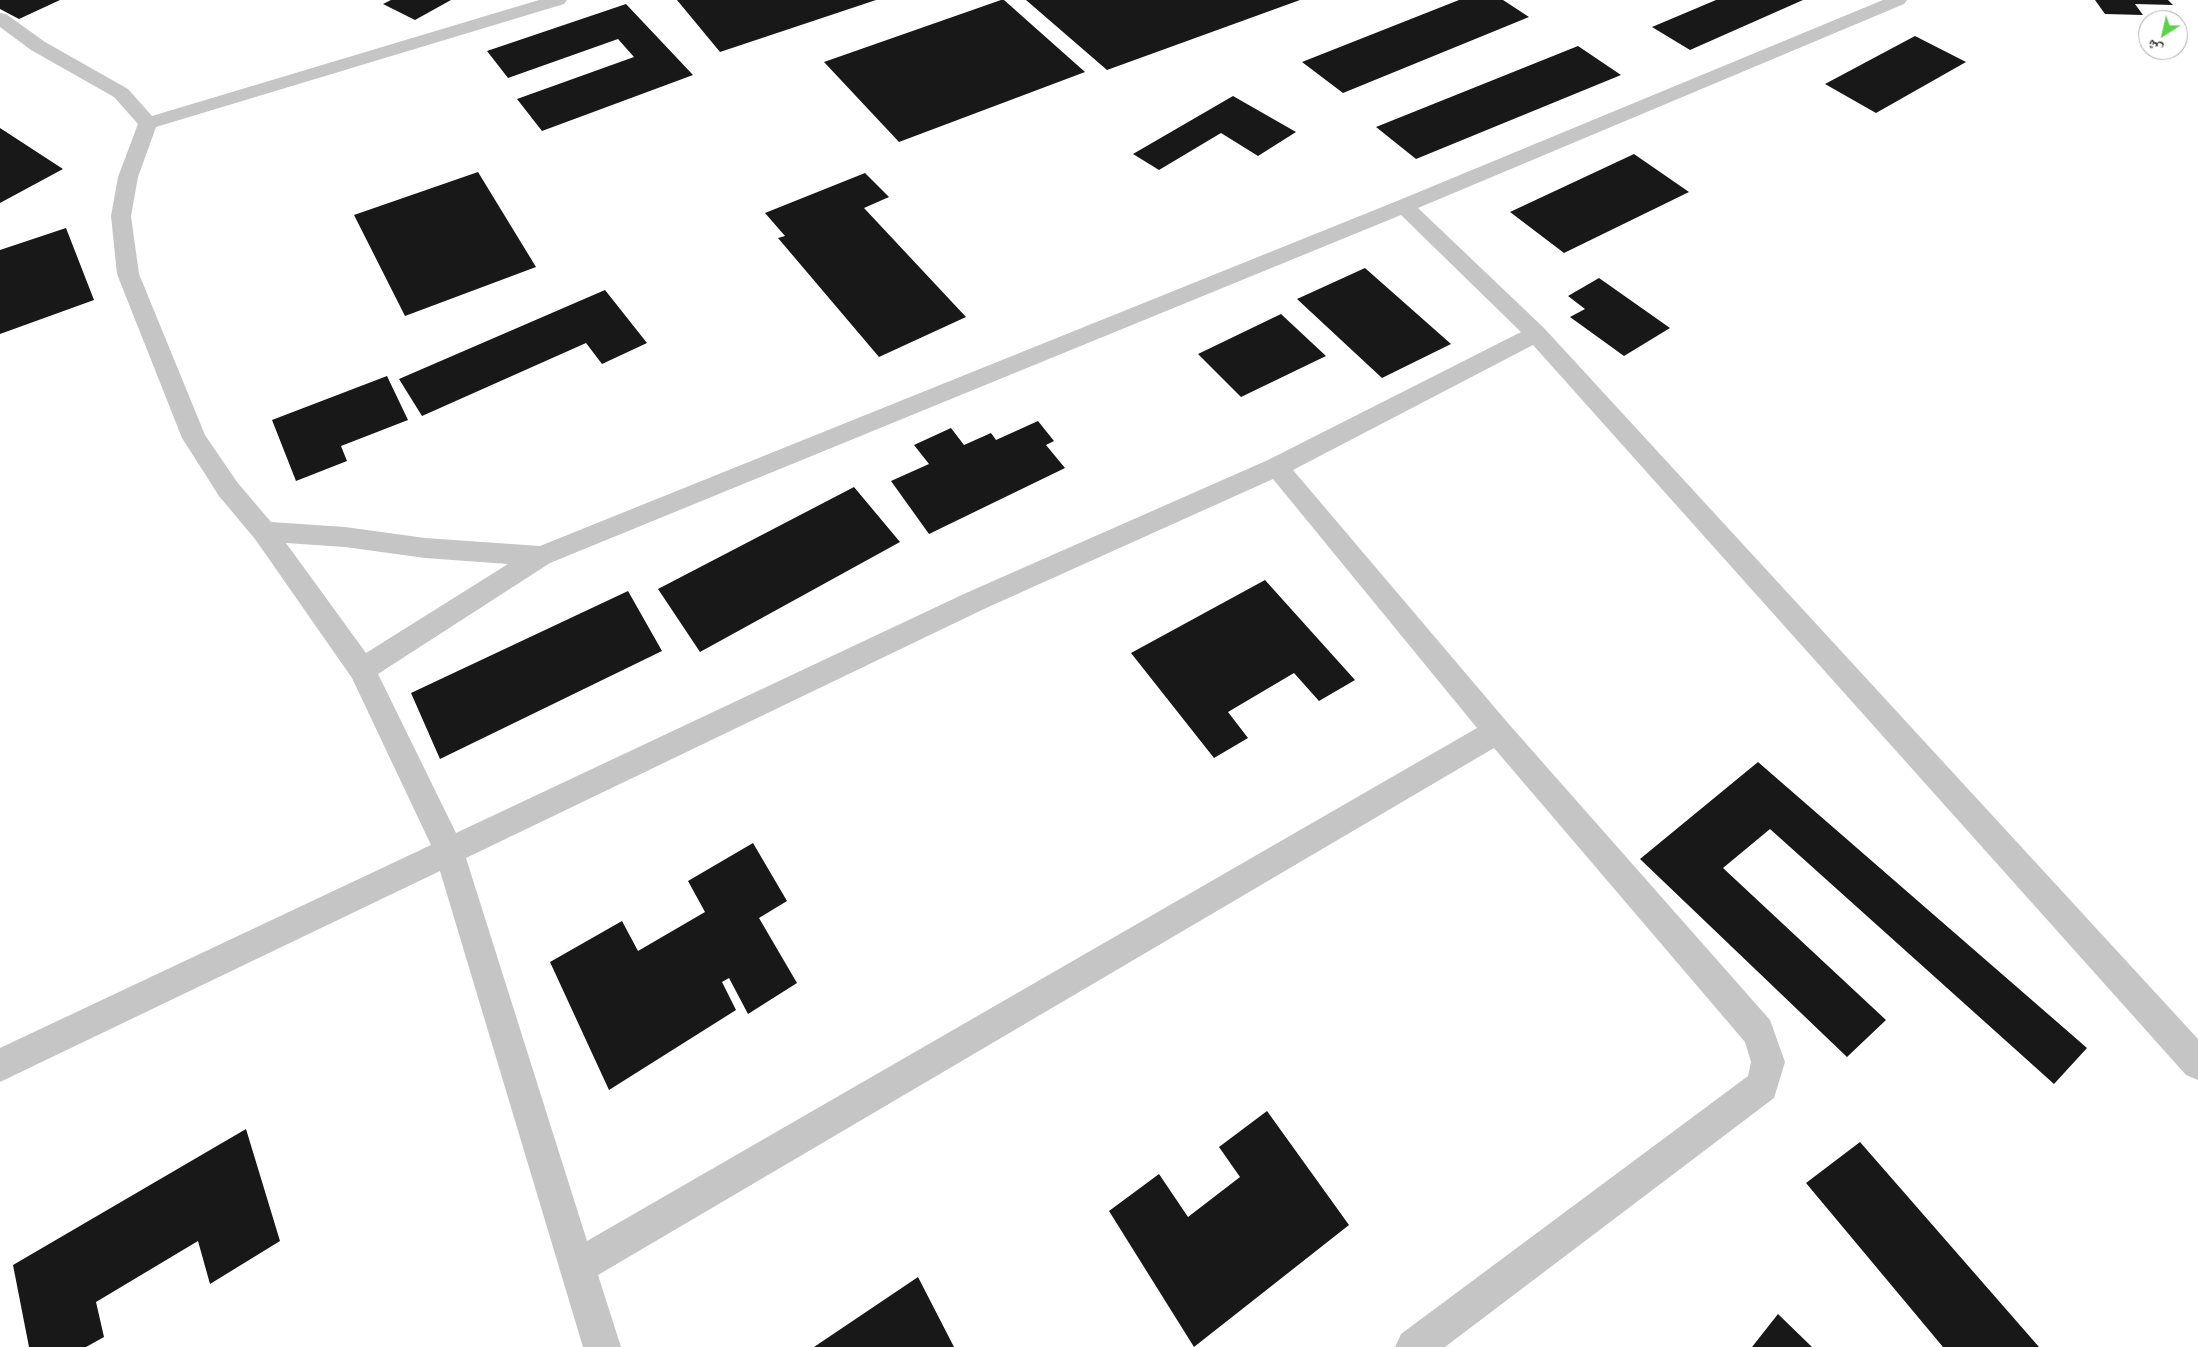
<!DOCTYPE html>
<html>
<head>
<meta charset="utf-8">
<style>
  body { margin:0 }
  #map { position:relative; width:2198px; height:1347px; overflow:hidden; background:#fff; font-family:Karla,"Noto Naskh Arabic",sans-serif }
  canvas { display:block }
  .north { position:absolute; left:2138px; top:10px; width:50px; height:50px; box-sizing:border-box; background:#fff; border:1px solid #adadad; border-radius:50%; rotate:215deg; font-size:14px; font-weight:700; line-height:20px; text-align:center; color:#313131 }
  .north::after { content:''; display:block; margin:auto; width:18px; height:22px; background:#5cd24a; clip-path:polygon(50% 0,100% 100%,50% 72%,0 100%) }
</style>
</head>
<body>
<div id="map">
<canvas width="2198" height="1347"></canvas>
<div class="north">ش</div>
</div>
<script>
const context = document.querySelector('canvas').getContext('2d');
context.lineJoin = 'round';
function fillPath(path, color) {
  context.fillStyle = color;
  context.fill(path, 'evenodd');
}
const building = new Path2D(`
  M0 0H60L19 19 0 9Z
  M391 0H451L415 20 383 4Z
  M677 0H876L720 52Z
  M1001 0H1004L1085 72 899 142 824 62Z
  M1026 0H1300L1107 70Z
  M1459 0H1503L1529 17 1343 93 1302 62Z
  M1716 0H1803L1690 50 1652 27Z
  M2095 0H2168L2173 5 2135 4 2143 15 2105 14Z
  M626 4 693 75 542 131 517 99 634 57 618 39 508 78 487 51Z
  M1915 36 1966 62 1876 113 1825 84Z
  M1578 46 1621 75 1416 159 1376 127Z
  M1233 96 1296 132 1258 156 1221 133 1159 170 1133 154Z
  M0 128 63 169 0 203Z
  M1634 154 1689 192 1564 253 1510 212Z
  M478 172 536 267 405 316 354 215Z
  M865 173 889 197 864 208 966 317 879 357 778 238 785 236 765 213Z
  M66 228 94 300 0 334V250Z
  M1365 268 1451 344 1382 378 1297 299Z
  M1599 278 1670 328 1624 356 1570 317 1585 309 1568 296Z
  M605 290 647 343 602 364 586 343 422 416 399 379Z
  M1281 314 1326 356 1241 397 1198 354Z
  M387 376 408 420 341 446 347 461 296 481 272 420Z
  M1038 421 1054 441 1046 445 1065 468 929 534 891 481 929 464 914 445 951 428 964 445 991 433 996 440Z
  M854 487 900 542 700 652 658 589Z
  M1265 580 1355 680 1319 701 1294 673 1228 712 1248 738 1214 758 1131 653Z
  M628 591 662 651 440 759 411 693Z
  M1758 762 2087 1048 2054 1084 1770 829 1723 868 1886 1020 1847 1057 1640 859Z
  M753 843 787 901 759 918 797 983 748 1014 729 978 722 982 736 1010 609 1090 550 962 622 921 638 951 705 912 688 881Z
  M1267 1111 1349 1225 1194 1347 1109 1211 1159 1174 1188 1217 1240 1177 1219 1147Z
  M246 1129 280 1241 210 1284 198 1241 96 1302 104 1337 86 1347H29L13 1265Z
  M1860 1142 2039 1347H1943L1806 1183Z
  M918 1277 954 1347H814Z
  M1778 1314 1812 1347H1752Z`);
const minor = new Path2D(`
  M539 0H567L564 4 156 127 138 177 131 216 139 274 205 435 237 482 271 522 345 527 425 538 540 546 1397 201 1883 0H1907L1904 4 1418 208 1544 328 2198 1039V1080L2186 1075 1533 345 1293 470 1507 722 1770 1020 1785 1062 1774 1098 1445 1347H1395L1401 1334 1748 1076 1751 1062 1745 1042 1494 748 598 1275 621 1347H583L440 871 0 1082V1048L431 845 352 678 255 539 219 496 182 438 117 274 111 216 118 177 138 124 114 97 31 50 0 27V13L6 14 45 42 128 89 152 116ZM1401 215 1521 332 1268 460 966 593 456 833 378 674 550 563ZM1273 479 1477 728 587 1241 466 858 984 609ZM286 543 345 547 425 558 508 564 366 653Z`);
fillPath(building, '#181818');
fillPath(minor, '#c5c5c5');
</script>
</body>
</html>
